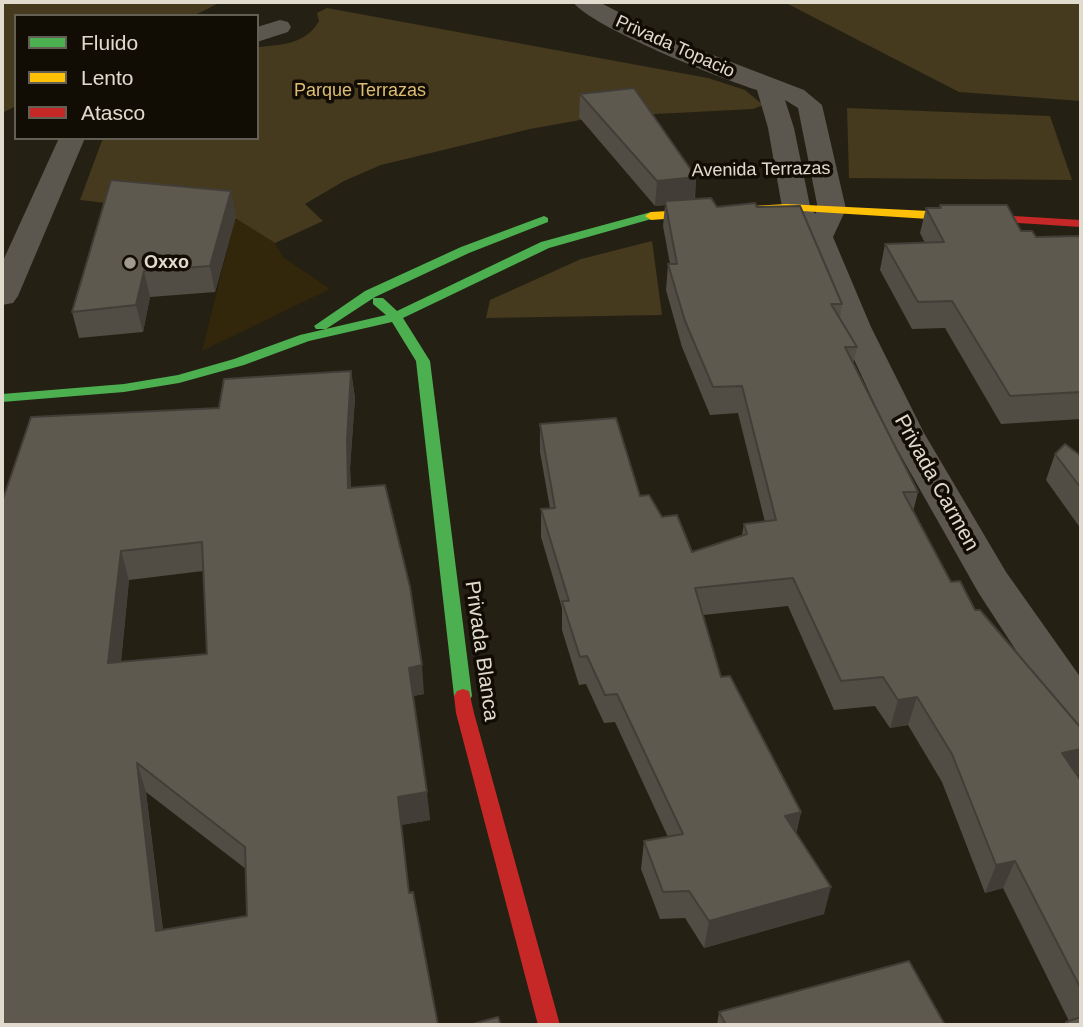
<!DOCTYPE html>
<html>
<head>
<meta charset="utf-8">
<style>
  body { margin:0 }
  #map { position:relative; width:1083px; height:1027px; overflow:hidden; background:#252014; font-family:Arial,sans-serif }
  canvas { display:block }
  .frame { position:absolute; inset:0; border:4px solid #e1dbce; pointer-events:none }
  .legend { position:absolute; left:14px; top:14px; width:245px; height:126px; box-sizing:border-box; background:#110d05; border:2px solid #645f55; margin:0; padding:9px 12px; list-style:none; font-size:21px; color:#e1dbce }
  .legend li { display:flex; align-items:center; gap:14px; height:35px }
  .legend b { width:35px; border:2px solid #645f55 }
</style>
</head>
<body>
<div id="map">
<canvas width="1083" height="1027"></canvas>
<div class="frame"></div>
<ul class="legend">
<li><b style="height:9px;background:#4caf50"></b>Fluido</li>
<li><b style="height:9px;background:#ffc107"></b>Lento</li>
<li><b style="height:9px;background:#c62828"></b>Atasco</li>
</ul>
</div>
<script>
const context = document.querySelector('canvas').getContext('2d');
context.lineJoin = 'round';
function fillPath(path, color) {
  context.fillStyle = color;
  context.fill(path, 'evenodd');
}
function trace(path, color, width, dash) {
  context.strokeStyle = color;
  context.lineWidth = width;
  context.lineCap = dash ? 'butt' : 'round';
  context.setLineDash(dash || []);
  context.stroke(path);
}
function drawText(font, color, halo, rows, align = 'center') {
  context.font = font + ' Arial,sans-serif';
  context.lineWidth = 7;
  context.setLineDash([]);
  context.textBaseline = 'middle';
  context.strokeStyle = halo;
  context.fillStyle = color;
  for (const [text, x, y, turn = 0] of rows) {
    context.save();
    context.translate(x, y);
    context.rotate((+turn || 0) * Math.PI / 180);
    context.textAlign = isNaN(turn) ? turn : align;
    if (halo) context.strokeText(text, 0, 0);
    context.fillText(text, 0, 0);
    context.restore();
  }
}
const built = new Path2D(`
  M235 218 275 243 283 257 330 289 202 351Z`);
const green = new Path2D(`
  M2 2H221L193 16H16V106L2 113Z
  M784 2H1081V101L959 92Z
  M327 8 708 78 745 90 763 105 753 109 597 117 530 129 381 165 344 181 305 204 323 221 275 243 235 218 80 200 103 138H257V47C282 45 306 44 319 21L317 13Z
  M847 108 1050 116 1072 180 849 178Z
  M652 241 662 315 486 318 490 300 581 259Z`);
const street = new Path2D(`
  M573 2H599L671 39 804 90 822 105 846 209 833 237 871 327 924 433 1006 572 1081 678V731L1065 726 978 592 888 433 839 327 804 238 782 207 768 128 757 90C724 80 591 27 573 2ZM785 100 798 108 818 209 815 214 810 206 794 128Z
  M280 20 288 22 291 27 288 32 257 42V27Z
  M59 138H85L18 296 13 303 2 305V263Z`);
const fast = new Path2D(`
  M651 212 657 216 655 218 549 248 403 318 430 361 472 696 469 701 463 703 457 701 454 696 416 361 392 322 309 341 244 365 179 383 124 392 2 402V394L124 384 178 375 234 359 300 335 386 315 373 304V298H383L397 311 541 242Z
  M544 216 548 218V222L469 253 375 297 326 329H316L314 326 365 291 461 247Z`);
const slow = new Path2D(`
  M786 204 929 211 935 215 929 219 786 210 651 220 645 216 651 212Z`);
const jam = new Path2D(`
  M929 211 1081 220V227L925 217V213Z
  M463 689 469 691 474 713 560 1025H538L456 713 454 696 457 691Z`);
const wall = new Path2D(`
  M580 94 696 177 695 199 717 207H757L842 304 840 318 857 347 853 364 918 492 913 512 951 582 1081 728V774L1077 775 1081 781V1025H1064L1066 1022 1069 1021 1003 888 985 893 942 782 908 725 890 728 875 706 834 710 788 606 703 615 721 677 801 812 796 833 824 914 704 948 685 918 660 919 641 869 644 841 668 837 615 722 604 723 586 684 579 685 562 630V608L541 537V509L550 508 540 452V424L640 496 662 517 692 552 742 535 744 524 765 522 738 413 710 415 682 347 666 290 668 264H670L663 226 665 205 655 206 579 117Z
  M940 205 1036 237 1081 236V419L1001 424 945 328 912 329 880 270 885 244 925 243 920 233 926 208H939Z
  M236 216 215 292 150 297 143 332 79 338 72 312Z
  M351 371 355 398 350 468 351 488 424 694 413 696 430 820 401 825 409 893 2 1025V502L219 408ZM203 571 207 654 121 662 129 580ZM146 792 246 869 247 916 163 930Z
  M1055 454 1081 488V529L1046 480Z
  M719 1012 945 1025H717Z`);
const shadedWall = new Path2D(`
  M696 177 694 202 665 201V205L655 206 657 181Z
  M231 191 236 216 215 292 210 266Z
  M144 271 150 297 143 332 136 305Z
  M351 371 355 398 350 468 352 516 348 488 347 440Z
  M121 551 129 580 118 691 108 663Z
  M422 665 424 694 412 696 409 668Z
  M917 697 908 725 890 728 898 700Z
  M1081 749V774L1050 781 1062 753Z
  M137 763 146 792 166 958 156 931Z
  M427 792 430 820 401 825 398 797Z
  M801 812 795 840 785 816Z
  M1015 861 1003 888 985 893 996 865Z
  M831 887 824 914 704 948 709 921Z`);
const building = new Path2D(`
  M634 88 696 177 657 181 580 94Z
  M111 180 231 191 210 266 144 271 136 305 72 312Z
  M711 198 717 207 755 203 757 207 800 206 842 304H831L857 347H845L918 492H903L951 582 960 581 975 610H980L1081 728V749L1062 753 1081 781V989L1015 861 996 865 952 754 917 697 898 700 883 677 841 681 793 578 695 588 721 677 730 676 801 812 785 816 831 887 709 921 689 891 663 892 644 841 683 834 617 694 605 695 587 656 580 657 562 601H569L541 509 555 508 540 424 616 418 640 496 649 495 662 517 677 515 692 552 747 534 744 524 776 520 742 386 713 387 685 321 668 264H677L665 201Z
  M940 205H1007L1021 231H1032L1036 237 1081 236V392L1010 396 952 301 918 302 885 244 944 242 926 208H941Z
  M351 371 347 440 348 488 385 485 410 587 422 665 409 668 427 792 398 797 409 893 413 892 438 1025H2V502L31 417 219 408 224 379ZM202 542 207 654 108 663 121 551ZM137 763 245 847 247 916 156 931Z
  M1065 444 1081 456V488L1055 454Z
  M909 961 945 1025H726L719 1012Z
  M498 1017 501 1025H469Z
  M1081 1017V1025H1068L1066 1022Z`);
const markers = [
  [130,263,7,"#9f9a8d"]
];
const farStreetnames = [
  ["Privada Topacio",675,47,24],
  ["Avenida Terrazas",761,170,-1]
];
const farParknames = [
  ["Parque Terrazas",360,91]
];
const farPoinames = [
  ["Oxxo",144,263]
];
const streetNames = [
  ["Privada Carmen",936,483,61],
  ["Privada Blanca",481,651,82]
];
fillPath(built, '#32260b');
fillPath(green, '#45391e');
fillPath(street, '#5b564e');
fillPath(fast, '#4caf50');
fillPath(slow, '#ffc107');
fillPath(jam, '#c62828');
fillPath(wall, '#514d44');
fillPath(shadedWall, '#423e37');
fillPath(building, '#5e594f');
trace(building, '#423e37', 2);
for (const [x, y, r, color] of markers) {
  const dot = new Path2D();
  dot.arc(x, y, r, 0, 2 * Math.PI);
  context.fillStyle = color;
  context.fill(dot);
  trace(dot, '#110d05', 2.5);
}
drawText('18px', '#e1dbce', '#110d05', farStreetnames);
drawText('18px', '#debd73', '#110d05', farParknames);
drawText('bold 18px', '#e1dbce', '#110d05', farPoinames, 'left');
drawText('21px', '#e1dbce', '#110d05', streetNames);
</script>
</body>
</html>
